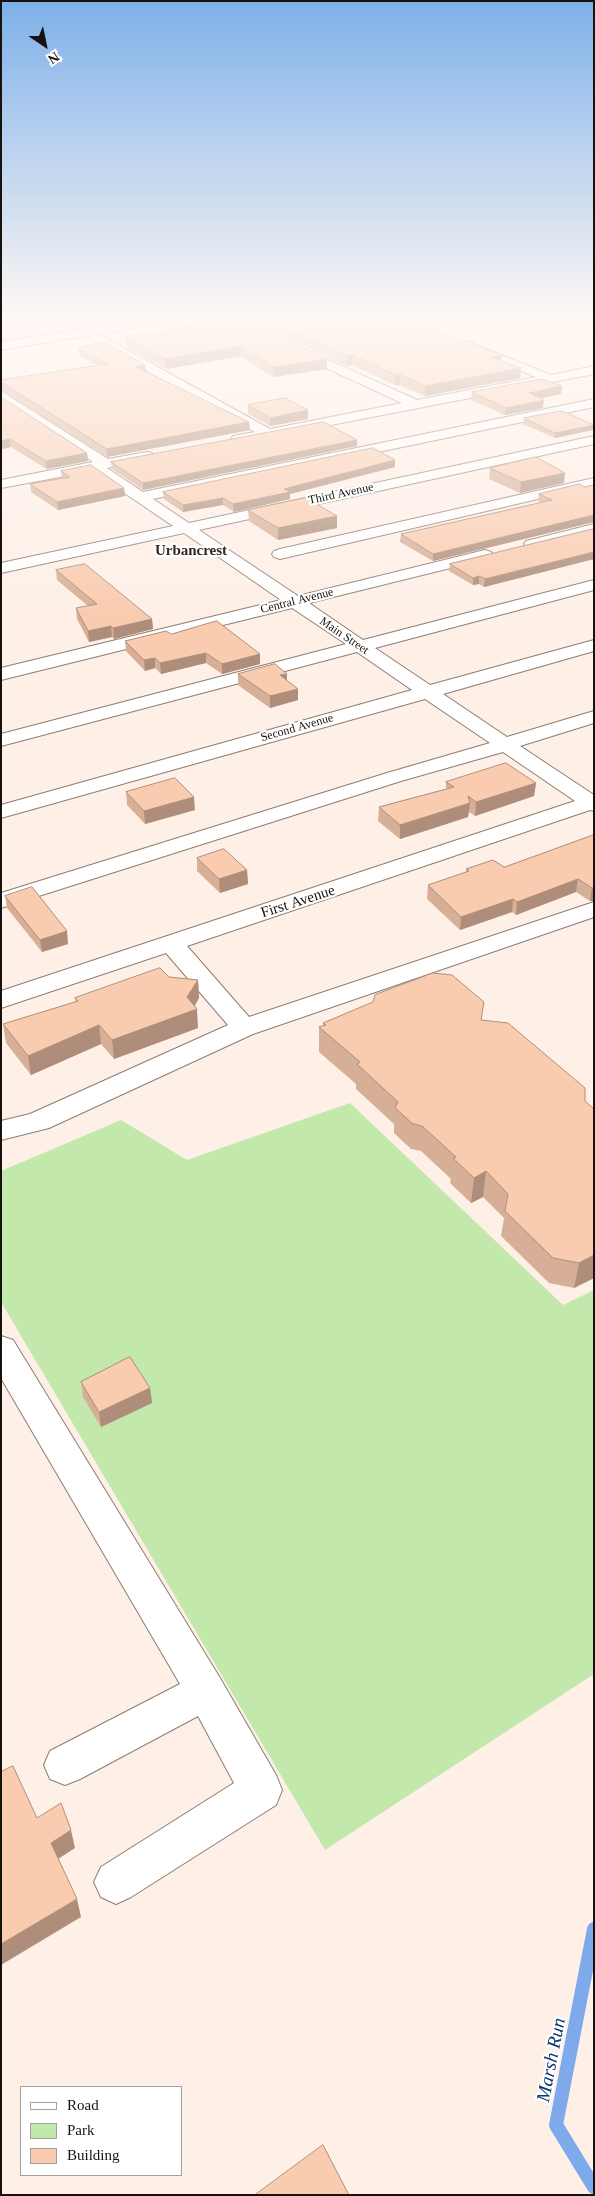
<!DOCTYPE html>
<html>
<head>
<meta charset="utf-8">
<style>
  body { margin:0 }
  #map { position:relative; width:595px; height:2196px; overflow:hidden; background:#fef0e7; font-family:Georgia,serif }
  canvas { display:block }
  .frame { position:absolute; inset:0; border:2px solid #18120f; pointer-events:none }
  .legend { position:absolute; left:20px; top:2086px; width:162px; height:90px; box-sizing:border-box; background:#fff; border:1px solid #a3a09f; margin:0; padding:6px 9px; list-style:none; font-size:15px; color:#18120f }
  .legend li { display:flex; align-items:center; gap:10px; height:25px }
  .legend b { width:25px; border:1px solid #a3a09f }
  .north { position:absolute; left:20px; top:20px; width:50px; height:50px; -webkit-text-stroke:4px #fff; paint-order:stroke; rotate:146deg; font-size:14px; font-weight:700; line-height:20px; text-align:center; color:#18120f }
  .north::after { content:''; display:block; margin:auto; width:18px; height:22px; background:#18120f; clip-path:polygon(50% 0,100% 100%,50% 72%,0 100%) }
</style>
</head>
<body>
<div id="map">
<canvas width="595" height="2196"></canvas>
<div class="frame"></div>
<ul class="legend">
<li><b style="height:6px;background:#fff"></b>Road</li>
<li><b style="height:14px;background:#c2e8ab"></b>Park</li>
<li><b style="height:14px;background:#f9cbaf"></b>Building</li>
</ul>
<div class="north">N</div>
</div>
<script>
const context = document.querySelector('canvas').getContext('2d');
context.lineJoin = 'round';
function fillPath(path, color) {
  context.fillStyle = color;
  context.fill(path, 'evenodd');
}
function trace(path, color, width, dash) {
  context.strokeStyle = color;
  context.lineWidth = width;
  context.lineCap = dash ? 'butt' : 'round';
  context.setLineDash(dash || []);
  context.stroke(path);
}
function drawText(font, color, halo, rows, align = 'center') {
  context.font = font + ' Georgia,serif';
  context.lineWidth = 4.5;
  context.setLineDash([]);
  context.textBaseline = 'middle';
  context.strokeStyle = halo;
  context.fillStyle = color;
  for (const [text, x, y, turn = 0] of rows) {
    context.save();
    context.translate(x, y);
    context.rotate((+turn || 0) * Math.PI / 180);
    context.textAlign = isNaN(turn) ? turn : align;
    if (halo) context.strokeText(text, 0, 0);
    context.fillText(text, 0, 0);
    context.restore();
  }
}
const built = new Path2D(`
  M1 314H191L1 345Z`);
const green = new Path2D(`
  M350 1103 563 1305 594 1290V1674L325 1850 1 1302V1171L121 1120 187 1160Z`);
const stream = new Path2D(`
  M594 1929 556 2125 594 2187`);
const minor = new Path2D(`
  M178 314H205L199 317 98 334 270 429 402 403 289 351 287 348 289 345 293 344 417 400 536 377 463 348 461 345 463 342 467 341 551 375 594 366V374L238 443 231 439 233 436 255 432 85 336 1 350V342Z
  M1 391 108 459 147 452 152 453 154 456 152 459 107 468 143 492 594 399V407L153 499 189 523 594 436V444L199 530 298 596 485 550 491 552 493 555 491 558 309 603 363 640 594 580V590L375 648 430 685 594 640V651L443 694 507 737 594 711V723L520 746 594 795V811L590 810 187 946 249 1017 594 902V917L253 1034 49 1128 1 1140V1121L30 1114 228 1025 166 953 1 1008V991L575 801 503 752 401 781 1 908V893L387 773 490 743 425 699 1 818V805L412 690 357 652 1 746V734L346 644 292 608 1 680V668L281 600 184 533 1 573V563L173 526 92 471 1 488V480L93 462 1 401Z
  M594 478V486L280 559 274 557 272 554 274 551 280 549Z
  M594 524V534L532 549 526 547 524 544 526 541Z
  M1 1336 13 1340 220 1678 276 1775 282 1790 276 1805 131 1897 116 1904 101 1897 94 1882 101 1867 234 1783 198 1716 80 1779 65 1785 50 1779 44 1765 50 1751 180 1684 1 1378Z`);
const wall = new Path2D(`
  M236 314H394L502 361 521 368 520 378 425 396 399 385H395L352 365 347 366Z
  M166 315 327 359V369L273 377 241 356 166 369 126 347 125 337 176 329 167 324Z
  M78 348 146 372 249 422 250 430 107 457 1 390V380L97 365 79 355Z
  M562 386 561 394 540 398 543 408 505 415 471 400 472 392Z
  M1 397 87 453 88 461 47 469 11 447 2 449 1 448Z
  M248 405 308 419 270 426 248 414Z
  M524 418 593 430 555 438 523 424Z
  M357 446 143 490 112 469 111 462Z
  M395 467 290 494V499L234 512 223 505 183 512 164 499 163 492Z
  M490 468 564 483 520 493 489 479Z
  M61 471 124 488 125 496 58 510 31 492 30 484 62 478Z
  M594 485V522L433 561 400 542 401 534 541 502 538 501 539 494Z
  M248 510 337 516V528L278 540 249 521Z
  M594 529V559L484 587 479 584 473 585 449 571 450 564Z
  M56 570 152 619 153 629 114 639 112 637 89 642 77 619 76 608 88 606 57 580Z
  M171 634 260 664 222 674 206 663 161 674 155 668 145 671 126 651 125 641Z
  M238 674 287 681 298 700 270 708 238 685Z
  M446 782 536 783 534 796 475 816 469 812 468 817 400 839 378 821 379 807 446 789Z
  M126 792 195 810 145 824 127 805Z
  M594 835V901H590L576 892 516 915 512 912 460 930 427 899 428 885 466 872V869L504 867Z
  M197 858 247 870 248 884 220 893 197 871Z
  M5 896 68 944 42 952 7 908Z
  M169 977 198 980 199 998 195 1006 198 1028 114 1059 101 1044 31 1075 6 1043 3 1024 76 1002 75 998Z
  M482 1020 594 1278 574 1288 549 1283 501 1236 504 1218 483 1197 471 1203 450 1183 451 1179 421 1151 411 1149 394 1133V1124L356 1089V1084L319 1052V1027L323 1026V1023Z
  M81 1382 150 1388 152 1403 101 1427 83 1397Z`);
const shadedWall = new Path2D(`
  M151 314H166L151 316Z
  M241 346V356L166 369 165 359Z
  M353 355 352 365 347 366V356Z
  M502 355 501 365 491 357Z
  M327 359V369L273 377V367Z
  M145 365 146 372 136 367Z
  M521 368 520 378 425 396V386Z
  M400 374 399 385H395V375Z
  M562 386 561 394 528 401 529 393Z
  M544 400 543 408 505 415 506 408Z
  M308 410V419L270 426V418Z
  M249 422 250 430 107 457V449Z
  M594 425 593 430 555 438V433Z
  M10 439 11 447 2 449 1 441Z
  M357 440V446L143 490V483Z
  M87 453 88 461 47 469 46 461Z
  M395 460V467L290 494V499L234 512 233 504 284 489Z
  M565 473 564 483 520 493 521 482Z
  M124 488 125 496 58 510 57 502Z
  M223 498V505L183 512V505Z
  M594 515V522L433 561V554Z
  M337 516V528L278 540V528Z
  M594 552V559L484 587 485 579Z
  M479 576V584L473 585V578Z
  M152 619 153 629 114 639 113 628Z
  M111 626 112 637 89 642 88 631Z
  M206 653V663L161 674 160 663Z
  M260 654V664L222 674V664Z
  M155 658V668L145 671 144 660Z
  M287 674V685L280 675Z
  M298 689V700L270 708V696Z
  M536 783 534 796 475 816 476 802Z
  M194 797 195 810 145 824 144 811Z
  M470 803 468 817 400 839V825Z
  M247 870 248 884 220 893 219 879Z
  M578 879 576 892 516 915 517 902Z
  M592 888H594V901H590Z
  M513 899 512 912 460 930 461 917Z
  M67 931 68 944 42 952 40 940Z
  M198 980 199 998 191 1011 197 1009 198 1028 114 1059 112 1040 187 997Z
  M99 1025 101 1044 31 1075 28 1056Z
  M486 1171 483 1197 471 1203 474 1178Z
  M594 1255V1278L574 1288 579 1263Z
  M150 1388 152 1403 101 1427 99 1412Z
  M71 1830 75 1848 55 1861 51 1843Z
  M77 1899 81 1917 1 1965V1944Z`);
const building = new Path2D(`
  M171 314H231L327 359 273 367 241 346 165 359 125 337 191 327 166 315Z
  M256 314H394L502 355 491 357 521 368 425 386 400 374 395 375 353 355 347 356Z
  M106 343 145 365 136 367 249 422 107 449 1 382V380L107 364 78 348Z
  M542 379 562 386 529 393 544 400 506 408 472 392Z
  M1 397 87 453 46 461 10 439 1 441Z
  M285 398 308 410 270 418 248 405Z
  M562 411 594 425 555 433 524 418Z
  M324 422 357 440 143 483 111 462Z
  M373 448 395 460 284 489 290 492 233 504 223 498 183 505 163 492Z
  M536 457 565 473 521 482 490 468Z
  M91 465 124 488 57 502 30 484 70 477 61 471Z
  M580 484 584 487 594 485V515L433 554 401 534 552 500 539 494Z
  M306 498 337 516 278 528 248 510Z
  M594 529V552L485 579 479 576 473 578 450 564Z
  M85 564 152 619 113 628 111 626 88 631 76 608 97 604 56 570Z
  M217 621 260 654 222 664 206 653 160 663 155 658 144 660 125 641 166 631 171 634Z
  M275 664 287 674 280 675 298 689 270 696 238 674Z
  M506 763 536 783 476 802 468 796 470 803 400 825 379 807 454 787 446 782Z
  M175 778 194 797 144 811 126 792Z
  M594 835V888H592L578 879 517 902 513 899 461 917 428 885 469 871 466 869 493 860 504 867Z
  M224 849 247 870 219 879 197 858Z
  M32 887 67 931 40 940 5 896Z
  M160 968 169 977 198 980 187 997 197 1009 112 1040 99 1025 28 1056 3 1024 78 1001 75 998Z
  M433 973 452 975 484 1002 481 1020 508 1023 585 1088V1101L594 1109V1255L579 1263 553 1258 505 1211 508 1194 486 1171 474 1178 453 1158 456 1157 422 1126 413 1124 395 1108 398 1102 357 1064 360 1062 319 1027 326 1025 323 1023 373 1002 375 995Z
  M130 1357 150 1388 99 1412 81 1382Z
  M13 1766 37 1818 61 1803 71 1830 51 1843 77 1899 1 1944V1772Z
  M323 2145 349 2195H255Z`);
const farStreetnames = [
  ["Third Avenue",341,494,-12],
  ["Central Avenue",297,601,-14],
  ["Main Street",344,636,34],
  ["Second Avenue",297,728,-16]
];
const farQuarternames = [
  ["Urbancrest",191,551]
];
const streetNames = [
  ["First Avenue",298,902,-18]
];
const nearWaternames = [
  ["Marsh Run",552,2060,-79]
];
fillPath(built, '#f9e0d2');
fillPath(green, '#c2e8ab');
trace(stream, '#7eaaeb', 14);
trace(minor, '#8c7d73', 2);
fillPath(minor, '#fff');
fillPath(wall, '#d6af96');
fillPath(shadedWall, '#ae8e7a');
fillPath(building, '#f9cbaf');
trace(building, '#ae8e7a', 1);
const sky = context.createLinearGradient(0, 0, 0, 621);
sky.addColorStop(0, '#7db0e9');
sky.addColorStop(0.51, '#fff8f4');
sky.addColorStop(1, '#fff8f400');
context.fillStyle = sky;
context.fillRect(0, 0, 595, 621);
drawText('12px', '#18120f', '#fff', farStreetnames);
drawText('bold 15px', '#352820', '#fff', farQuarternames);
drawText('15px', '#18120f', '#fff', streetNames);
drawText('italic 19px', '#0c356e', '#fff', nearWaternames);
</script>
</body>
</html>
